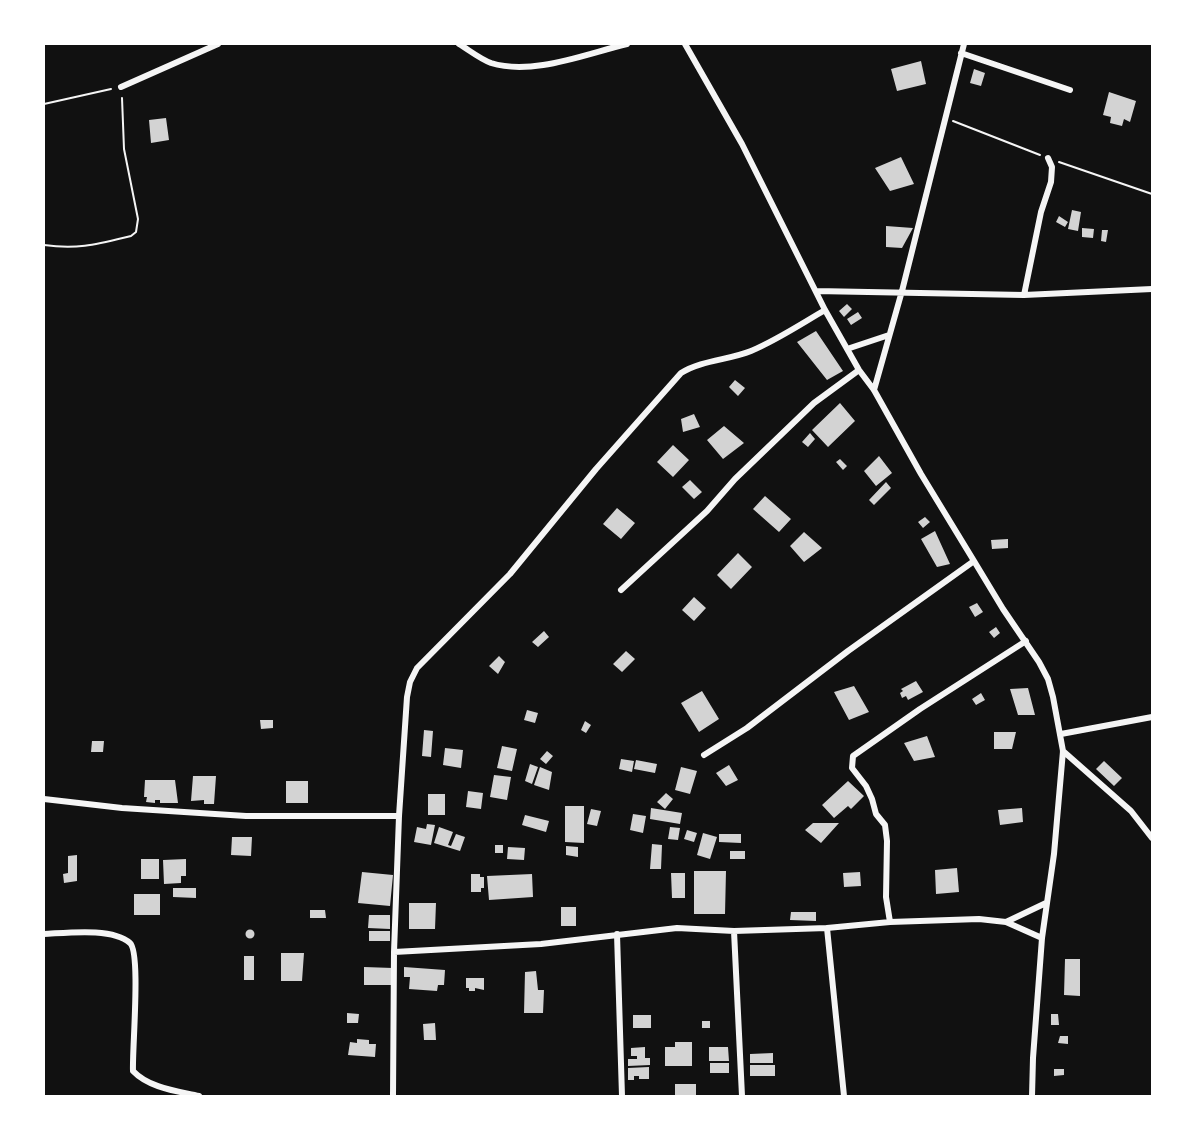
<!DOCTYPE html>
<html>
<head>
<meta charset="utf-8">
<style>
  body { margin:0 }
  #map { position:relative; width:1196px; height:1140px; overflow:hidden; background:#111; font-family:"Titillium Web",sans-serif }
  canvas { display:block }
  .frame { position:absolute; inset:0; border:45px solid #fff; pointer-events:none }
</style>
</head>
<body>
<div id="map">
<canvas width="1196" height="1140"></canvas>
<div class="frame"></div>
</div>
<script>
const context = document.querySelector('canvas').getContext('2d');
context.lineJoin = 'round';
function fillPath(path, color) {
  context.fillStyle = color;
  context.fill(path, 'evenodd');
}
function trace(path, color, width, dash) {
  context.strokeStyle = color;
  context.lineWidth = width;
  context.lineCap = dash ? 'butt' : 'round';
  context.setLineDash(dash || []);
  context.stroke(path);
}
const building = new Path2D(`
  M921 61 926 84 897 91 891 69Z
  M974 69 985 73 981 86 970 83Z
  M1109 92 1136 101 1130 122 1124 119 1122 126 1110 123 1111 117 1103 115Z
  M166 118 169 140 151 143 149 120Z
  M901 157 914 184 890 191 875 168Z
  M1072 210 1081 212 1078 231 1068 229Z
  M1059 216 1068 222 1065 227 1056 222Z
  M886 226 913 228 902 248 886 247Z
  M1082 228 1094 229 1093 238 1082 237Z
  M1102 230H1108L1106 242 1101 241Z
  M847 304 852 309 844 317 839 311Z
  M858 312 862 318 851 325 847 319Z
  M816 331 843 371 827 380 797 342Z
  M735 380 745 388 738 396 729 387Z
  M840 403 855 421 828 447 812 430Z
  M694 414 700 427 683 432 681 419Z
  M724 426 744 443 723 459 707 440Z
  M810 433 815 439 808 447 802 442Z
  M673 445 689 460 673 477 657 462Z
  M879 456 892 473 876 486 864 471Z
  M840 459 847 466 843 470 836 462Z
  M690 480 702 492 694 499 682 487Z
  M886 482 891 488 874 505 869 500Z
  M765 496 791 519 779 532 753 509Z
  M617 508 635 523 621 539 603 524Z
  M925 517 930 522 923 528 918 522Z
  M935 531 950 564 937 567 921 539Z
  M804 532 822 548 804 562 790 546Z
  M1008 539V548L992 549 991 540Z
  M738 553 752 567 731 589 717 575Z
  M694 597 706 608 694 621 682 610Z
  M977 603 983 612 975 617 969 607Z
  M996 627 1000 633 994 638 989 632Z
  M544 631 549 637 538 647 532 642Z
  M626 651 635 659 622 672 613 664Z
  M499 656 505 662 498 674 489 666Z
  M916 681 923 692 908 700 906 696 902 698 900 693 903 691 901 689Z
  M854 686 869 712 849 720 834 692Z
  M1028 688 1035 715H1018L1010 689Z
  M702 691 719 719 699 732 681 703Z
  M981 693 985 700 976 705 972 699Z
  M527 710 538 713 535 723 524 720Z
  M260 720H273V728L261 729Z
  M585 721 591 725 586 733 581 730Z
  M424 730 433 731 431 757 422 756Z
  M994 732H1016L1012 749H994Z
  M927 736 935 757 914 761 904 743Z
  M92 741H104L103 752H91Z
  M502 746 517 749 512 771 497 768Z
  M445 748 463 750 461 768 443 765Z
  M547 751 553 756 546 764 540 759Z
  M621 759 634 761 632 772 619 769Z
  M636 760 657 764 655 773 634 769Z
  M1104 761 1122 778 1114 786 1096 769Z
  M530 764 538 767 532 784 525 781Z
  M729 765 738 780 726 786 716 773Z
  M540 767 552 772 549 790 534 785Z
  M681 767 697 771 690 794 675 790Z
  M494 775 511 777 507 800 490 797Z
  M193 776H216L214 804H204V800L191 801Z
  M145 780H175L178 803H160V800H155V803L146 802 147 797H144Z
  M286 781H308V803H286Z
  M848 781 864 796 851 809 848 806 834 818 822 805Z
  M468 791 483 793 481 809 466 807Z
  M666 793 673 799 665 809 657 802Z
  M428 794H445V815H428Z
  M565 806H584V843L565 842Z
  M651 808 682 813 680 824 650 819Z
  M1022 808 1023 822 1000 825 998 810Z
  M591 809 601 811 597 826 587 824Z
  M633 814 646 816 643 833 630 830Z
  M525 815 549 821 546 832 522 825Z
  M813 823H839L821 843 805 830Z
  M427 824 435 825 431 845 414 842 417 827 426 829Z
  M439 827 453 832 448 845 451 846 456 834 465 837 460 851 434 843Z
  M670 827 680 828 678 840 668 839Z
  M687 830 697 833 694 842 684 839Z
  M703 833 717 837 710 859 697 855Z
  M719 834H741V843L719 842Z
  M232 837H252L251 856 231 855Z
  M652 844 662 845 661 869H650Z
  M495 845H503V853H495Z
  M566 846 578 847V857L566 855Z
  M508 847 525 848 524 860 507 859Z
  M730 851H745V859H730Z
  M77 855V881L64 883 63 874 68 873V856Z
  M141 859H159V879H141Z
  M186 859V876H181V883L164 884 163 860Z
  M957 868 959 892 936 894 935 870Z
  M694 871H726L725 914H694Z
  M362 872 393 875 390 906 358 903Z
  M860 872 861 886 844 887 843 873Z
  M671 873H685V898H672Z
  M471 874H480V877H484V888H481V892H471Z
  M532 874 533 897 489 900 487 876Z
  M173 888H196V898L173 897Z
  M134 894H160V915H134Z
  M409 903H436L435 929H409Z
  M561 907H576V926H561Z
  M310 910H325L326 918H310Z
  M791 912H816V921L790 920Z
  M369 915H390V929L368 928Z
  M245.5 934a4.5 4.5 0 1 1 9 0a4.5 4.5 0 1 1-9 0Z
  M369 931H390V941H369Z
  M281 953H304L302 981H281Z
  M244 956H254V980H244Z
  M1065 959H1080V996L1064 995Z
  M364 967 393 968 392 985H364Z
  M404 967 445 970 444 985H438L437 991 409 989 410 977H404Z
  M536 971 538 990H544L543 1013H524L525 972Z
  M466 978H484V990L475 988V991H469V988H466Z
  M347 1013 359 1014 358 1023H347Z
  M1051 1014H1058L1059 1025H1051Z
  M633 1015H651V1028H633Z
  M702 1021H710V1028H702Z
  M435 1023 436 1040H424L423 1024Z
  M1060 1036H1068V1044L1058 1043Z
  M357 1039 369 1040V1044H376L375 1057 348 1055 350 1042 357 1043Z
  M675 1042H692V1066H665V1047H675Z
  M645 1047V1058H650V1065L628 1066V1059H637V1056H631V1048Z
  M709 1047H728L729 1061H709Z
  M773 1053V1063H750V1054Z
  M710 1063H729V1073H710Z
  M750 1065H775V1076H750Z
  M649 1067V1079H639V1076H634V1080H628V1068Z
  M1054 1069H1064V1075L1054 1076Z
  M675 1084H696V1096H675Z`);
const path = new Path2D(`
  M44 104 111 89
  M953 121 1040 155
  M1059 162 1152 194
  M44 245C78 250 98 244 131 236L136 232 138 219 124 149 122 98`);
const minor = new Path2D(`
  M459 44C469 50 480 59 491 63 532 76 585 54 627 44
  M685 44 742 144 825 310 859 370 874 390 921 474 974 561 1003 609 1039 662 1048 679 1053 697 1063 751 1054 854 1042 938 1033 1058 1032 1096
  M961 53 1070 90
  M121 87 218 44
  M816 291 1024 295 1152 289
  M1024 295 1041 212 1051 182 1052 167 1048 158
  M847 349 889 335
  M874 390 902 291 964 44
  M621 590 707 511 735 479 814 403 859 370
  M1061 734 1152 717
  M1063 751 1131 811 1152 838
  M704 755 747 728 848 651 974 561
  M44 799 122 808 246 816H399L394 952 393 1096
  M399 816 407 697 410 682 417 668 510 574 596 469 681 373C702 360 729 360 751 351 777 340 801 324 825 310
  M890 922 886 897 887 841 885 825 876 814 872 799 866 786 852 768 853 756 920 709 1026 641
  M1006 922 1042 938
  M827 928 844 1096
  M734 931 742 1096
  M44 934C66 933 112 927 130 943 141 953 132 1050 133 1071 149 1088 177 1091 199 1096
  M617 934 622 1096
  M394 952 541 944 677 928 734 931 827 928 890 922 979 919 1006 922 1046 903`);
fillPath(building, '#d3d3d3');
trace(path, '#f5f5f5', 2);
trace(minor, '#f5f5f5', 6);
</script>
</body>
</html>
